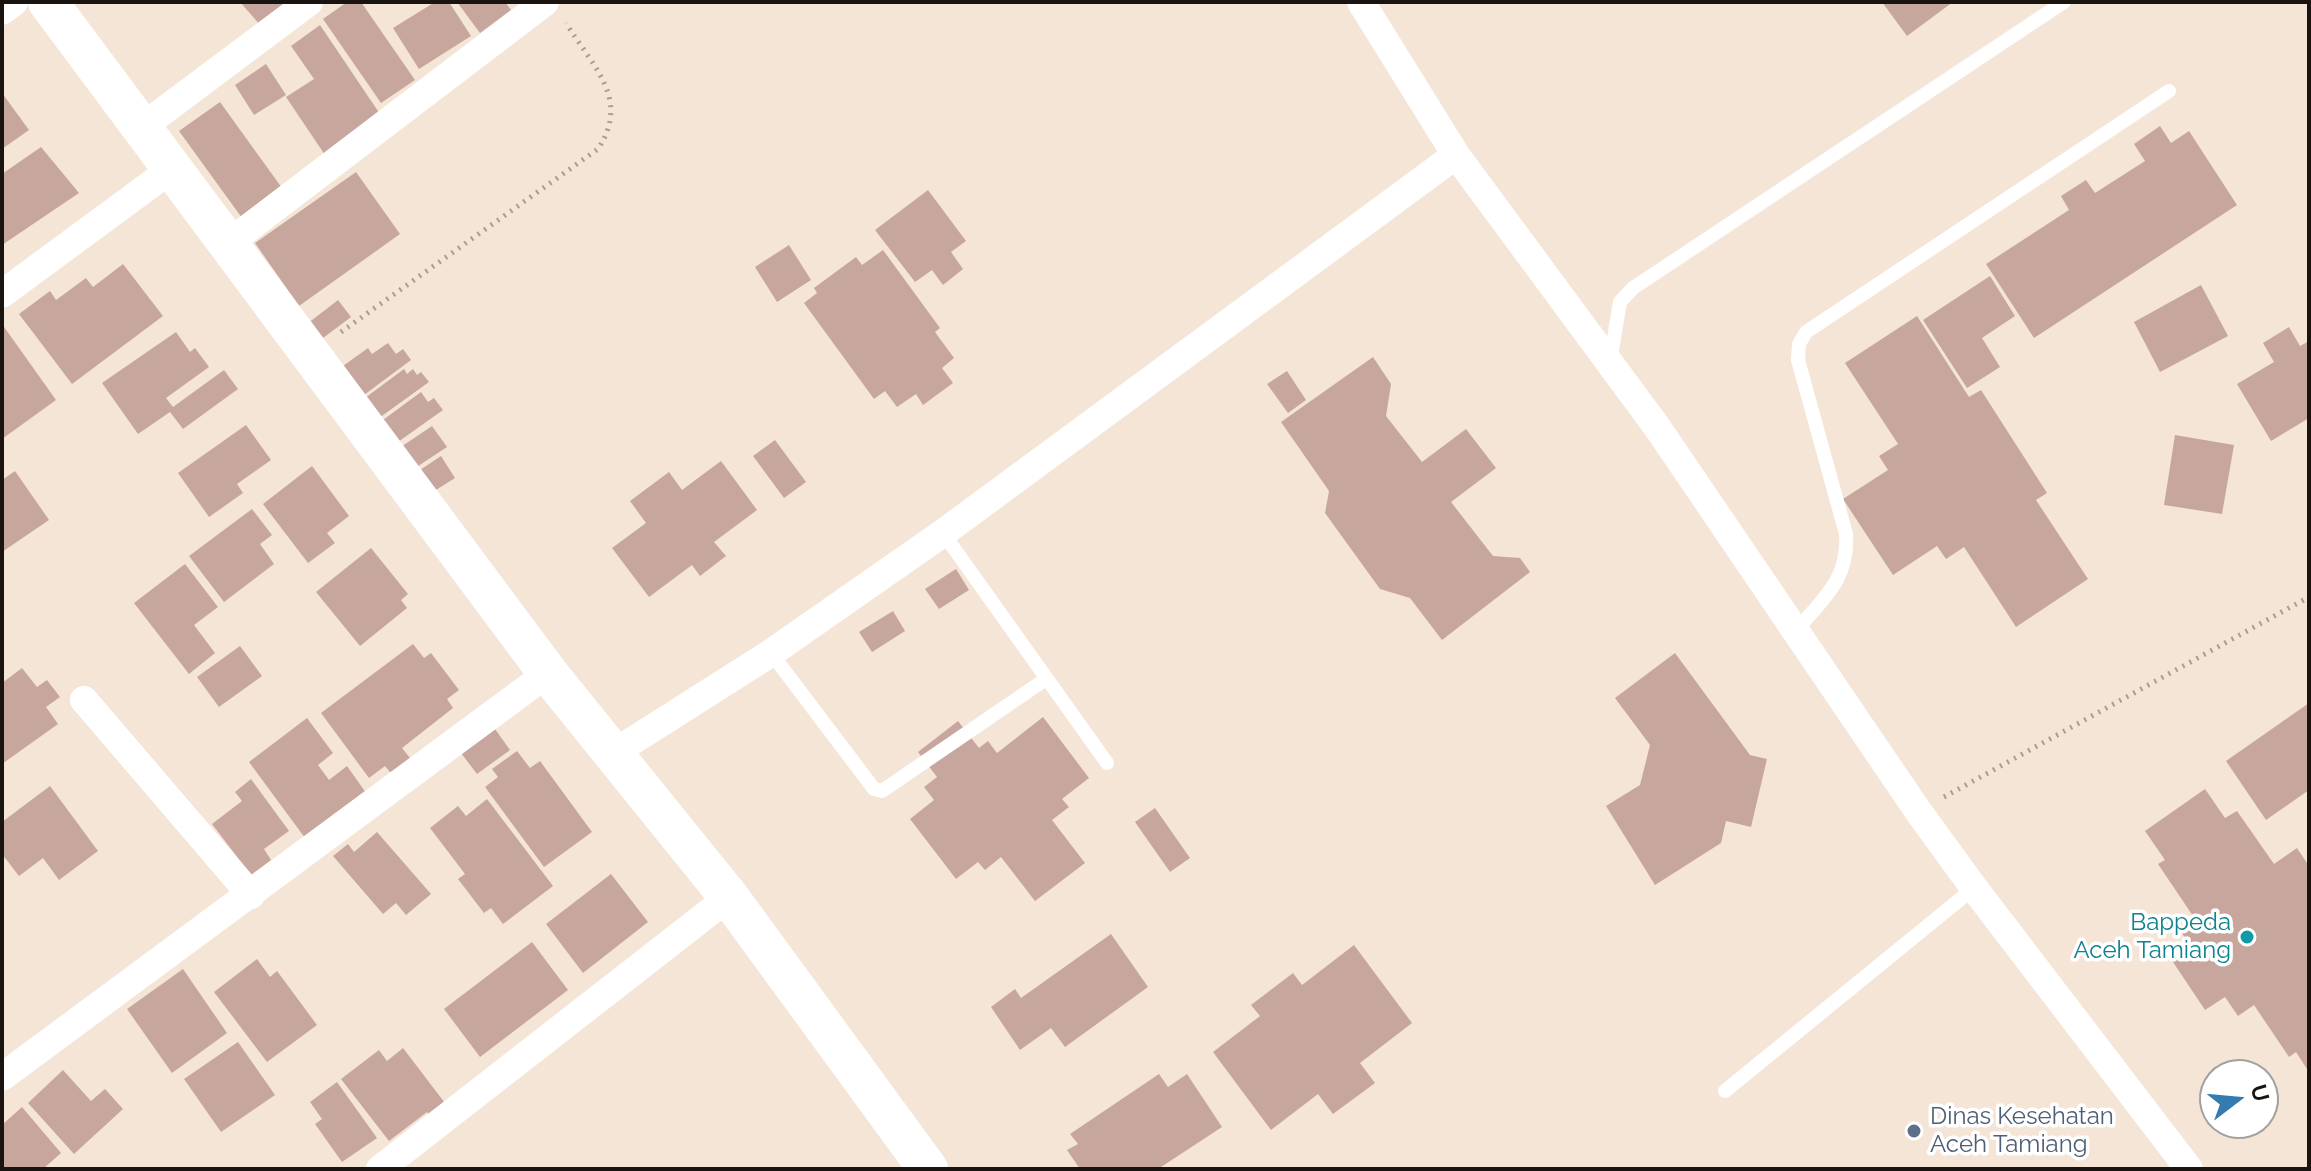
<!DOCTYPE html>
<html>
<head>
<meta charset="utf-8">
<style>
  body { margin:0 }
  #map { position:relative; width:2311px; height:1171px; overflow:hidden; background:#f4e5d6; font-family:Raleway,sans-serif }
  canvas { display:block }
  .frame { position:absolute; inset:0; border:4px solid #19140f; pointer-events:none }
  .north { position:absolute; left:2199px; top:1059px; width:80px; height:80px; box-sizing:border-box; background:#fff; border:2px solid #a3a19f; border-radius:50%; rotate:74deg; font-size:22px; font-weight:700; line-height:32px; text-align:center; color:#19140f }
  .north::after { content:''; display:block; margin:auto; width:28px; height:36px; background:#347bb0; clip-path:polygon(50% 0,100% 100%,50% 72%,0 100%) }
</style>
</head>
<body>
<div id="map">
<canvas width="2311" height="1171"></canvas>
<div class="frame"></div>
<div class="north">U</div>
</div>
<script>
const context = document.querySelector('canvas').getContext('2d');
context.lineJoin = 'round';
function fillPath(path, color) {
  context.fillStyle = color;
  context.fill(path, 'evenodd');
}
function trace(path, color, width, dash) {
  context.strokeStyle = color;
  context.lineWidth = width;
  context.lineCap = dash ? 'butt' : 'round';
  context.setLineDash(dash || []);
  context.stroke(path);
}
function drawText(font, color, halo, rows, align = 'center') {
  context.font = font + ' Raleway,sans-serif';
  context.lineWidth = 7;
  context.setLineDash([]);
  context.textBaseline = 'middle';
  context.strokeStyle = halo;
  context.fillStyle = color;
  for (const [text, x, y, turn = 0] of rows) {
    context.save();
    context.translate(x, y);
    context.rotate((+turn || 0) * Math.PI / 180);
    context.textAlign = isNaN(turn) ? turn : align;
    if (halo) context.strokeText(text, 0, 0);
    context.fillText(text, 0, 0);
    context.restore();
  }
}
const building = new Path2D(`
  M240 2H288L261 26Z
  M347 2H361L415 80 381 103 323 19Z
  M435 2H449L471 36 419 69 393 28Z
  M457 2H505L511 10 480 33Z
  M1882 2H1953L1907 36Z
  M320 25 382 117 325 155 286 97 314 79 291 46Z
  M266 64 286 95 254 115 235 85Z
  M2 93 29 130 2 149Z
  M220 102 282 188 242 218 179 131Z
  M2160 126 2171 143 2189 131 2237 205 2034 338 1986 264 2069 210 2061 196 2086 180 2095 193 2145 161 2134 144Z
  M41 147 79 193 2 245V174Z
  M356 172 400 234 299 306 255 243Z
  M928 190 966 241 951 252 963 269 943 285 932 270 915 282 875 230Z
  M789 245 811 280 777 302 755 267Z
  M883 250 940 328 935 332 954 358 942 368 953 383 923 405 916 394 897 407 885 391 874 399 804 303 817 293 814 288 856 257 862 265Z
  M123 264 163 316 72 384 19 314 50 291 56 300 86 278 93 287Z
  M1990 276 2015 316 1982 338 2000 367 1967 388 1923 320Z
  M2201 285 2228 336 2160 372 2134 322Z
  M338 300 351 317 319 341 307 324Z
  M1917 316 1969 397 1981 390 2047 493 2036 500 2088 579 2016 627 1964 547 1946 559 1937 546 1893 575 1843 499 1888 470 1879 456 1898 444 1845 363Z
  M2 324 56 400 2 439Z
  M2289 327 2300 346 2309 341V418L2271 441 2237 384 2274 362 2263 343Z
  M176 332 190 352 195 348 209 367 166 398 173 407 224 370 238 389 183 429 170 412 138 434 102 383Z
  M388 343 396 354 403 349 411 360 364 395 343 366 368 348 372 354Z
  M1373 357 1391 384 1386 416 1422 462 1466 429 1496 468 1451 502 1493 556 1520 558 1530 572 1442 640 1410 598 1380 589 1325 513 1329 491 1281 422Z
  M404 369 407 374 413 369 417 375 421 372 429 382 379 418 365 398Z
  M1287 371 1306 400 1288 413 1267 384Z
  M421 392 428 402 434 398 443 410 398 442 383 420Z
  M246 425 271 460 237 484 243 493 209 517 178 473Z
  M432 426 447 447 412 470 398 449Z
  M2175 435 2234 445 2222 514 2164 505Z
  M775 440 806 482 784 498 753 456Z
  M441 456 455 478 431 493 417 472Z
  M721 461 757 510 714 542 726 556 700 576 692 565 649 597 612 548 646 523 630 501 669 472 682 490Z
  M312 466 349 516 327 533 335 543 308 563 263 504Z
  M15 471 49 520 2 552V480Z
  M252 509 272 535 260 544 274 564 224 602 189 556Z
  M371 548 408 594 401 600 407 608 360 646 316 592Z
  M185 564 218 607 194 625 215 653 189 674 134 603Z
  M956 569 969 590 939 609 925 589Z
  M893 611 905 631 872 652 859 632Z
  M413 644 424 658 431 653 459 690 447 699 453 708 402 748 414 763 394 777 385 766 369 778 321 713Z
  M240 646 262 676 219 707 197 677Z
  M1675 653 1750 755 1767 759 1751 827 1726 821 1721 843 1655 885 1606 806 1640 785 1650 745 1615 698Z
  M22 668 37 687 47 680 60 697 46 707 58 724 2 764V683Z
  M2309 703V790L2266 820 2226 761Z
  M1043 717 1089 778 1062 799 1069 807 1052 820 1085 863 1035 901 1001 857 985 870 978 862 956 879 910 819 934 800 924 787 937 777 918 752 958 721 979 748 988 741 997 753Z
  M307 718 333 753 318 765 329 780 347 766 369 797 308 842 249 762Z
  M495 729 510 750 477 774 461 753Z
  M517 751 530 768 540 761 592 832 544 867 485 787 498 777 492 769Z
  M251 779 289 831 264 849 271 860 251 875 212 824 242 801 235 792Z
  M50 786 98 851 59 880 43 858 19 876 2 854V822Z
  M2205 789 2225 818 2237 811 2274 864 2297 848 2309 866V1072L2296 1052 2289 1057 2254 1005 2238 1016 2225 997 2205 1010 2171 959 2190 945 2179 929 2195 919 2158 864 2165 860 2145 831Z
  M487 799 553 886 503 924 491 908 484 913 458 879 465 874 430 828 458 806 466 816Z
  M1155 808 1190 858 1170 872 1135 822Z
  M377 832 431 894 406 915 396 903 383 914 333 856 348 844 354 852Z
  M611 874 648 922 583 973 546 924Z
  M1111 934 1148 987 1065 1047 1051 1028 1020 1050 991 1007 1015 989 1021 998Z
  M532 942 568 990 480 1057 444 1009Z
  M1354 945 1412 1023 1360 1063 1375 1083 1333 1114 1318 1094 1271 1130 1213 1052 1260 1016 1251 1005 1293 973 1302 985Z
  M257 959 270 977 277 971 317 1025 267 1062 214 992Z
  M183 969 227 1033 172 1073 127 1009Z
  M238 1042 275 1095 221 1132 184 1079Z
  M403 1048 448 1107 433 1119 427 1112 389 1141 341 1079 379 1050 387 1061Z
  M63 1070 91 1101 105 1089 123 1109 74 1154 28 1103Z
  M1159 1074 1168 1087 1187 1074 1222 1127 1158 1169H1080L1067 1150 1078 1144 1070 1134Z
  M337 1082 377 1138 342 1162 315 1124 322 1119 310 1102Z
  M22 1107 61 1153 43 1169H2V1125Z`);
const path = new Path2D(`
  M341 332 598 149C631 99 593 67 566 23
  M1944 797 2309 597`);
const lane = new Path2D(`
  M1610 362 1620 302 1633 288 2064 2
  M943 533 1107 763
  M1796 631C1823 598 1849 580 1846 534L1798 360 1799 344 1806 332 2169 91
  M771 653 874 789 882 791 1046 679
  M1725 1091 1974 888`);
const street = new Path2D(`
  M1361 2 1456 155 1657 427 1918 811 1974 888 2189 1169
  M2 11 14 2
  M142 127 309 2
  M230 242 545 2
  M2 294 173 168
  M84 700 251 895
  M615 752 771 653 943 533 1456 155
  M2 1077 548 673
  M380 1169 729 897`);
const secondary = new Path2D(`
  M48 2 548 673 729 897 928 1169`);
const markers = [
  [2247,937,8,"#0f9aa8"],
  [1914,1131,8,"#5c6f8a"]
];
const cultureNames = [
  ["Bappeda",2231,923],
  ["Aceh Tamiang",2231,951]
];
const serviceNames = [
  ["Dinas Kesehatan",1930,1117],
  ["Aceh Tamiang",1930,1145]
];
fillPath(building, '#c7a79d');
trace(path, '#a99d92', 5, [2, 6]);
trace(lane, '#fff', 14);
trace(street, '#fff', 28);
trace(secondary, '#fff', 40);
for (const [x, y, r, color] of markers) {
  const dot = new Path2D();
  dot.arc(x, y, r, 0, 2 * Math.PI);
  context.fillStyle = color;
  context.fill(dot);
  trace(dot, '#fff', 3);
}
drawText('24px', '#0d838f', '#fff', cultureNames, 'right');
drawText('24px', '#4e5e75', '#fff', serviceNames, 'left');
</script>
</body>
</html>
